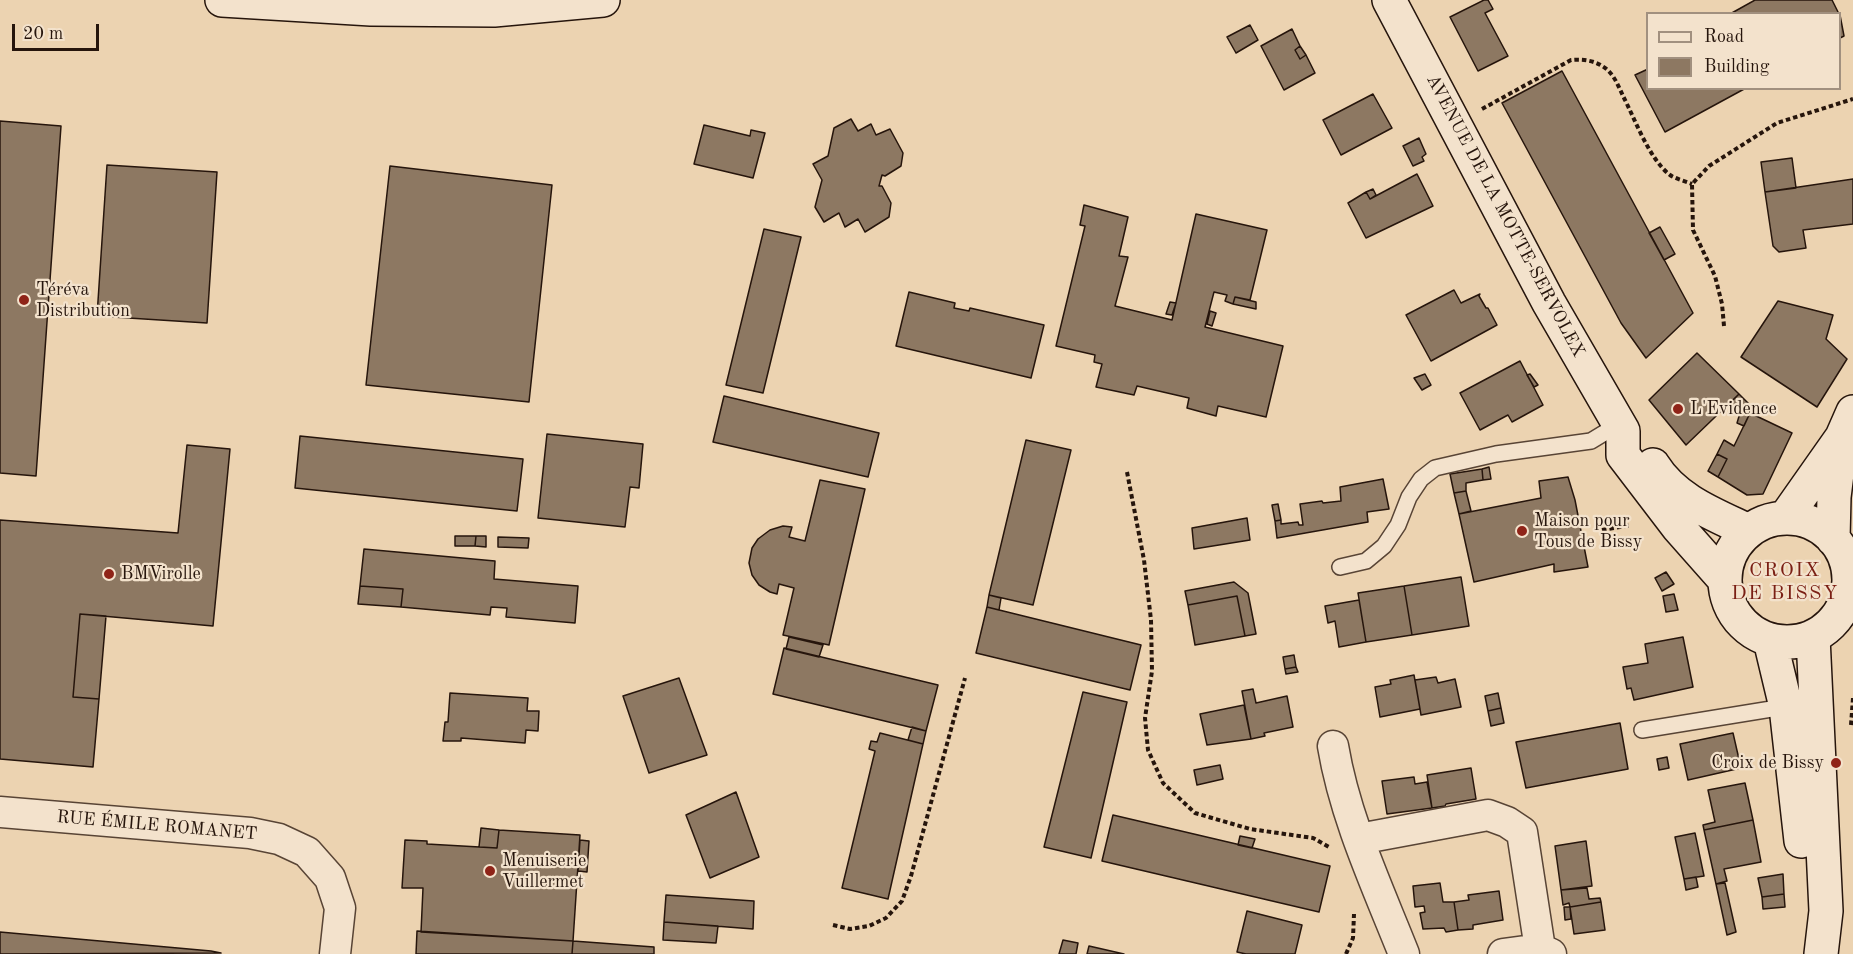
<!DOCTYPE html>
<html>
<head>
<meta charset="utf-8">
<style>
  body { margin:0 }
  #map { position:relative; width:1853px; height:954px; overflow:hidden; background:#ecd3b1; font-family:"Old Standard TT",serif }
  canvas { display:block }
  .legend { position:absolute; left:1646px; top:12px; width:195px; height:78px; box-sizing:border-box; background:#f3e2cc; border:2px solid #a1907f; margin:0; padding:8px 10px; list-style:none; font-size:18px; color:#26150c }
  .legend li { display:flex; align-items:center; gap:12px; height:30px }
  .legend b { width:30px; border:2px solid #a1907f }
  .scale { position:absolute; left:12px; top:24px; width:87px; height:27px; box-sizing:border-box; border:3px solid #26150c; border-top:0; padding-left:8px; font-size:18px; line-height:21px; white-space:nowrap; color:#26150c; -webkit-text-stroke:4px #f3e2cc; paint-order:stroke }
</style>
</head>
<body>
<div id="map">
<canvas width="1853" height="954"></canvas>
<ul class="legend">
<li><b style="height:8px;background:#f3e2cc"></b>Road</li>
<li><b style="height:16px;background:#8d7862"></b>Building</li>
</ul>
<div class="scale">20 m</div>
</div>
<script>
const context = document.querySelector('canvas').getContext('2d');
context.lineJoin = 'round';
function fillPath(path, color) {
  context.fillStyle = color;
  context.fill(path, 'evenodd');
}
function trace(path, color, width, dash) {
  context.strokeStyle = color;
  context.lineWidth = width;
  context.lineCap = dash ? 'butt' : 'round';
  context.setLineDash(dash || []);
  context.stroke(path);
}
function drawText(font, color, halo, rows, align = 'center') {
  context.font = font + ' "Old Standard TT",serif';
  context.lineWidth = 4.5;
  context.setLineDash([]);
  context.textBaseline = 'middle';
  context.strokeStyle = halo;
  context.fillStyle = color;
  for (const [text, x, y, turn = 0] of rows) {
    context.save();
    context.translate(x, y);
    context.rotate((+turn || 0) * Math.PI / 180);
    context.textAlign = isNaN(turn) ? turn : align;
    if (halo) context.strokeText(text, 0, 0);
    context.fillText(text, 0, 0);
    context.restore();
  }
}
const building = new Path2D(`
  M1484 0H1488L1493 9 1485 13 1508 56 1478 71 1450 17Z
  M1755 0H1832L1839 14H1730Z
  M1840 15 1844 36 1840 38Z
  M1250 25 1258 40 1236 53 1227 37Z
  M1292 29 1300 46 1295 50 1300 59 1306 55 1315 73 1284 90 1261 46Z
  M1300 46 1306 55 1300 59 1295 50Z
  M1648 69V88H1746L1665 132 1635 75Z
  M1562 71 1693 313 1646 358 1621 323 1502 103Z
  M1373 94 1392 128 1341 155 1323 120Z
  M851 119 858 131 871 124 876 135 890 129 903 153 901 166 885 176 882 175 879 186H882L891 203 889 217 865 232 858 219 845 227 839 213 824 222 815 207 822 180 813 164 828 156 834 128Z
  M0 121 61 126 36 476 0 473Z
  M704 125 750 136 751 130 765 133 753 178 694 164Z
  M1419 138 1426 154 1422 157 1424 161 1413 166 1403 146Z
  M1792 158 1796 188 1765 192 1761 162Z
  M107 165 217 172 207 323 97 316Z
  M390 166 552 185 529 402 366 385Z
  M1417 174 1433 206 1366 238 1348 203 1366 192 1370 199Z
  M1853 179V224L1803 230 1806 248 1779 252 1773 246 1765 192Z
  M1373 189 1376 195 1370 199 1366 192Z
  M1084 205 1128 217 1119 256 1128 257 1115 306 1172 320 1196 214 1267 230 1250 300 1235 297 1233 304 1225 301 1227 295 1214 292 1205 327 1283 346 1266 417 1218 406 1216 416 1187 408 1189 398 1137 386 1134 395 1096 387 1102 364 1094 362 1095 355 1056 346 1085 226 1080 225Z
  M1660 227 1675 254 1664 260 1649 233Z
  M764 229 801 237 763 393 726 385Z
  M1454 290 1461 303 1480 294 1479 296 1486 308H1488L1497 325 1431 361 1406 315Z
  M909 292 955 303 954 308 969 311 970 308 1044 325 1031 378 896 346Z
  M1235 297 1256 302V309L1233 304Z
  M1778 301 1833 315 1826 339 1847 359 1817 407 1741 357Z
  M1170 302 1176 303 1172 315 1166 314Z
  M1210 311 1216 313 1212 326 1207 324Z
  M1697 353 1739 394 1686 445 1649 400Z
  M1520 361 1543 405 1512 422 1508 415 1480 430 1460 393Z
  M1425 374 1431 385 1422 390 1414 378Z
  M1530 374 1538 385 1534 387 1527 375Z
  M1739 394 1748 403 1744 410 1750 413 1744 426 1737 423 1740 413 1729 404Z
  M724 396 879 433 868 477 713 442Z
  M1750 413 1792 433 1763 494 1747 495 1718 477 1727 459 1717 454 1724 440 1734 446Z
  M547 434 643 444 639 488 630 487 625 527 538 518Z
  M300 436 523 459 517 511 295 488Z
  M1026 440 1071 450 1033 605 989 595Z
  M187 445 230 449 213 626 80 614 73 697 99 699 93 767 0 759V520L178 533Z
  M1717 454 1727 459 1718 477 1708 471Z
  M1489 467 1491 479 1483 480 1482 469Z
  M1482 469 1483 480 1466 483V491L1454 493 1450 474Z
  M1568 477 1575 500 1588 567 1554 572V564L1474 582 1459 514 1541 498 1539 481Z
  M1383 479 1389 509 1367 512 1368 522 1277 538 1275 521 1281 520V524L1298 522 1299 525H1303L1300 504 1322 501 1323 503 1341 501 1340 487Z
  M820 480 865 489 829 645 783 635 794 588 779 584 777 594 770 592 759 585 752 575 749 563 752 548 758 539 770 530 783 526 792 527 789 537 805 541Z
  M1466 491 1471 511 1459 514 1454 493Z
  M1278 504 1281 520 1275 521 1272 505Z
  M1247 518 1250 540 1194 549 1192 528Z
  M455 536H476L475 546H455Z
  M476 536H486V547L475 546Z
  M498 537 529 538 528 548 498 547Z
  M364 549 495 561 494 579 578 586 575 623 506 617 507 608 491 607 490 615 401 607 403 589 360 586Z
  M1666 572 1674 584 1662 591 1655 578Z
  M1461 577 1469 626 1412 635 1404 586Z
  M1234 582 1248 593 1256 634 1245 636 1237 596 1188 605 1185 591Z
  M360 586 403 589 401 607 358 604Z
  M1404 586 1412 635 1366 642 1358 593Z
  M1674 594 1678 610 1666 612 1663 596Z
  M989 595 1001 598 999 610 987 607Z
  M1237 596 1245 636 1195 645 1188 605Z
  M1359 600 1366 642 1339 647 1335 621 1328 623 1325 606Z
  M987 607 1141 645 1130 690 976 653Z
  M80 614 106 616 99 699 73 697Z
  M789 637 823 645 819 657 786 649Z
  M1683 637 1693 687 1634 700 1631 688 1627 689 1623 667 1648 663 1645 644Z
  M784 648 938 685 926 731 773 694Z
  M1294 655 1296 667 1285 669 1283 657Z
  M1296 667 1298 672 1286 674 1285 669Z
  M1414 675 1420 709 1380 717 1375 687 1391 684 1390 680Z
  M1436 677 1438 683 1455 679 1461 707 1421 715 1415 680Z
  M679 678 707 755 649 773 623 696Z
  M1253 689 1256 703 1287 696 1293 727 1264 733 1265 736 1251 739 1242 691Z
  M1083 692 1127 702 1091 858 1044 847Z
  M450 693 528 698 527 711H539L538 731 526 730 525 743 461 738V741H443L445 722H448Z
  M1498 693 1501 708 1488 711 1485 696Z
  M1244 705 1251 739 1207 745 1200 714Z
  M1501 708 1504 723 1491 726 1488 711Z
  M1620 723 1628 769 1526 788 1516 742Z
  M912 727 926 731 923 744 908 740Z
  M880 733 923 744 888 899 842 888 875 751 869 749 871 741 877 742Z
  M1733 733 1741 768 1688 780 1680 744Z
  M1667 757 1669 768 1659 770 1657 759Z
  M1220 765 1223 779 1197 785 1194 770Z
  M1471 768 1476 799 1446 804 1445 806 1432 808 1427 775Z
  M1414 777 1415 784 1427 782 1432 808 1387 814 1382 781Z
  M1745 783 1753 820 1704 830 1703 825 1715 822 1708 790Z
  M736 792 759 857 710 878 686 815Z
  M1113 815 1330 866 1319 912 1102 861Z
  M1753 820 1761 862 1724 869 1727 881 1716 884 1704 830Z
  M481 828 499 830 497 848 479 847Z
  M499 830 580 835 573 941 421 932 423 888H402L405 840 427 841V844L497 848Z
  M1695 833 1704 876 1684 879 1675 837Z
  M1240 836 1255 839 1252 848 1238 845Z
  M580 840 589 841 587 872 578 871Z
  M1586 841 1592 886 1561 890 1555 846Z
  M1783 874 1784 894 1762 897 1758 878Z
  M1696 877 1698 887 1686 890 1684 879Z
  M1440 883 1443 902H1454L1458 930 1446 932 1444 928 1423 929 1420 913 1425 912 1424 906 1415 907 1413 886Z
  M1725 883 1736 932 1727 935 1716 884Z
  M1587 888 1589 899 1600 898 1601 902 1570 907 1569 903 1563 905 1561 890Z
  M1499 891 1503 920 1473 925V929L1458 930 1454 902 1469 900 1468 895Z
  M1784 894 1785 907 1763 909 1762 897Z
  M666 895 754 901 753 929 664 922Z
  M1601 902 1605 930 1574 934 1570 907Z
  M1564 907H1570L1571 919 1565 920Z
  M1247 911 1302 925 1295 954H1246L1237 952Z
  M664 922 718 926 716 943 663 940Z
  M417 931 573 941 572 954H416Z
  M0 932 211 951 221 953 0 954Z
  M1063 940 1078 943 1076 954H1059Z
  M573 941 654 947V954H572Z
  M1089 946 1124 954H1087Z`);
const path = new Path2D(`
  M1482 109 1571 60C1581 59 1593 60 1602 66 1613 72 1618 85 1623 96 1635 119 1649 159 1670 175 1676 179 1685 181 1692 184
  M1724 326 1722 304 1715 276 1693 230 1692 184 1709 166 1777 123 1853 99
  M1127 472 1144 560 1151 620 1152 671 1145 718 1148 750 1163 783 1195 813 1250 829 1313 838 1329 847
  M1602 530 1631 525
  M1851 725 1853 698
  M833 925 850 929 869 926 886 918 902 901 911 876 965 678
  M1346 954 1353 938 1354 914`);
const lane = new Path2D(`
  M1340 567 1366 561 1384 546 1398 525 1409 497 1421 479 1435 468 1496 454 1591 441 1619 424
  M1642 730 1790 706`);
const street = new Path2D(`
  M1848 571H1853
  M1843 606 1853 602
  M1333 746C1345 818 1377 886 1404 954
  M0 812 250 833 279 839 307 852 330 878 340 908 335 954
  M1359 839 1488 815 1507 822 1522 832 1540 949
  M1503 954 1540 949 1551 954`);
const secondary = new Path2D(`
  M222 0 371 9 494 10 603 0
  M1389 0 1549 303 1619 424 1623 431V455L1678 527 1724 579
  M1653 465C1675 500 1713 514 1749 531
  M1785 518 1842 437 1853 412
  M1725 580a62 62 0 1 1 124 0a62 62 0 1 1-124 0Z
  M1833 539 1834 497 1841 442
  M1813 637 1826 911 1821 954
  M1770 640 1786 707 1801 841`);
const markers = [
  [24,300,6,"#8f2418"],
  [1678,409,6,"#8f2418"],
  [1522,531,6,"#8f2418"],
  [109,574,6,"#8f2418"],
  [1836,763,6,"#8f2418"],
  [490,871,6,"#8f2418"]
];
const streetNames = [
  ["AVENUE DE LA MOTTE-SERVOLEX",1505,216,62],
  ["RUE ÉMILE ROMANET",157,826,5]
];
const poiNames = [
  ["Téréva",36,290],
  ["Distribution",36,311],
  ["L'Evidence",1690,409],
  ["Maison pour",1534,521],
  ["Tous de Bissy",1534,542],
  ["BMVirolle",121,574],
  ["Croix de Bissy",1824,763,"right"],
  ["Menuiserie",502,861],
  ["Vuillermet",502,882]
];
const neighbourhoodNames = [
  ["CROIX",1785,571],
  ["DE BISSY",1785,594]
];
fillPath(building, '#8d7862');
trace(building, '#26150c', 1.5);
trace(lane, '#584435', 18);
trace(street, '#584435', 33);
trace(secondary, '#26150c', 36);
trace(path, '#26150c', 4, [4.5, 3]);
trace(lane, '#f3e2cc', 15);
trace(street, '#f3e2cc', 30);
trace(secondary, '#f3e2cc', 33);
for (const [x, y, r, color] of markers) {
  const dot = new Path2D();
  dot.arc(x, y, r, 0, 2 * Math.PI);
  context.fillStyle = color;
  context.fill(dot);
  trace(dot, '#f3e2cc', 2);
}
drawText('18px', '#26150c', '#f3e2cc', streetNames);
drawText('18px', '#26150c', '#f3e2cc', poiNames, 'left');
context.letterSpacing = '1.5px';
drawText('20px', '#7a1f14', '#f3e2cc', neighbourhoodNames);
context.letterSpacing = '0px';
</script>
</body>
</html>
